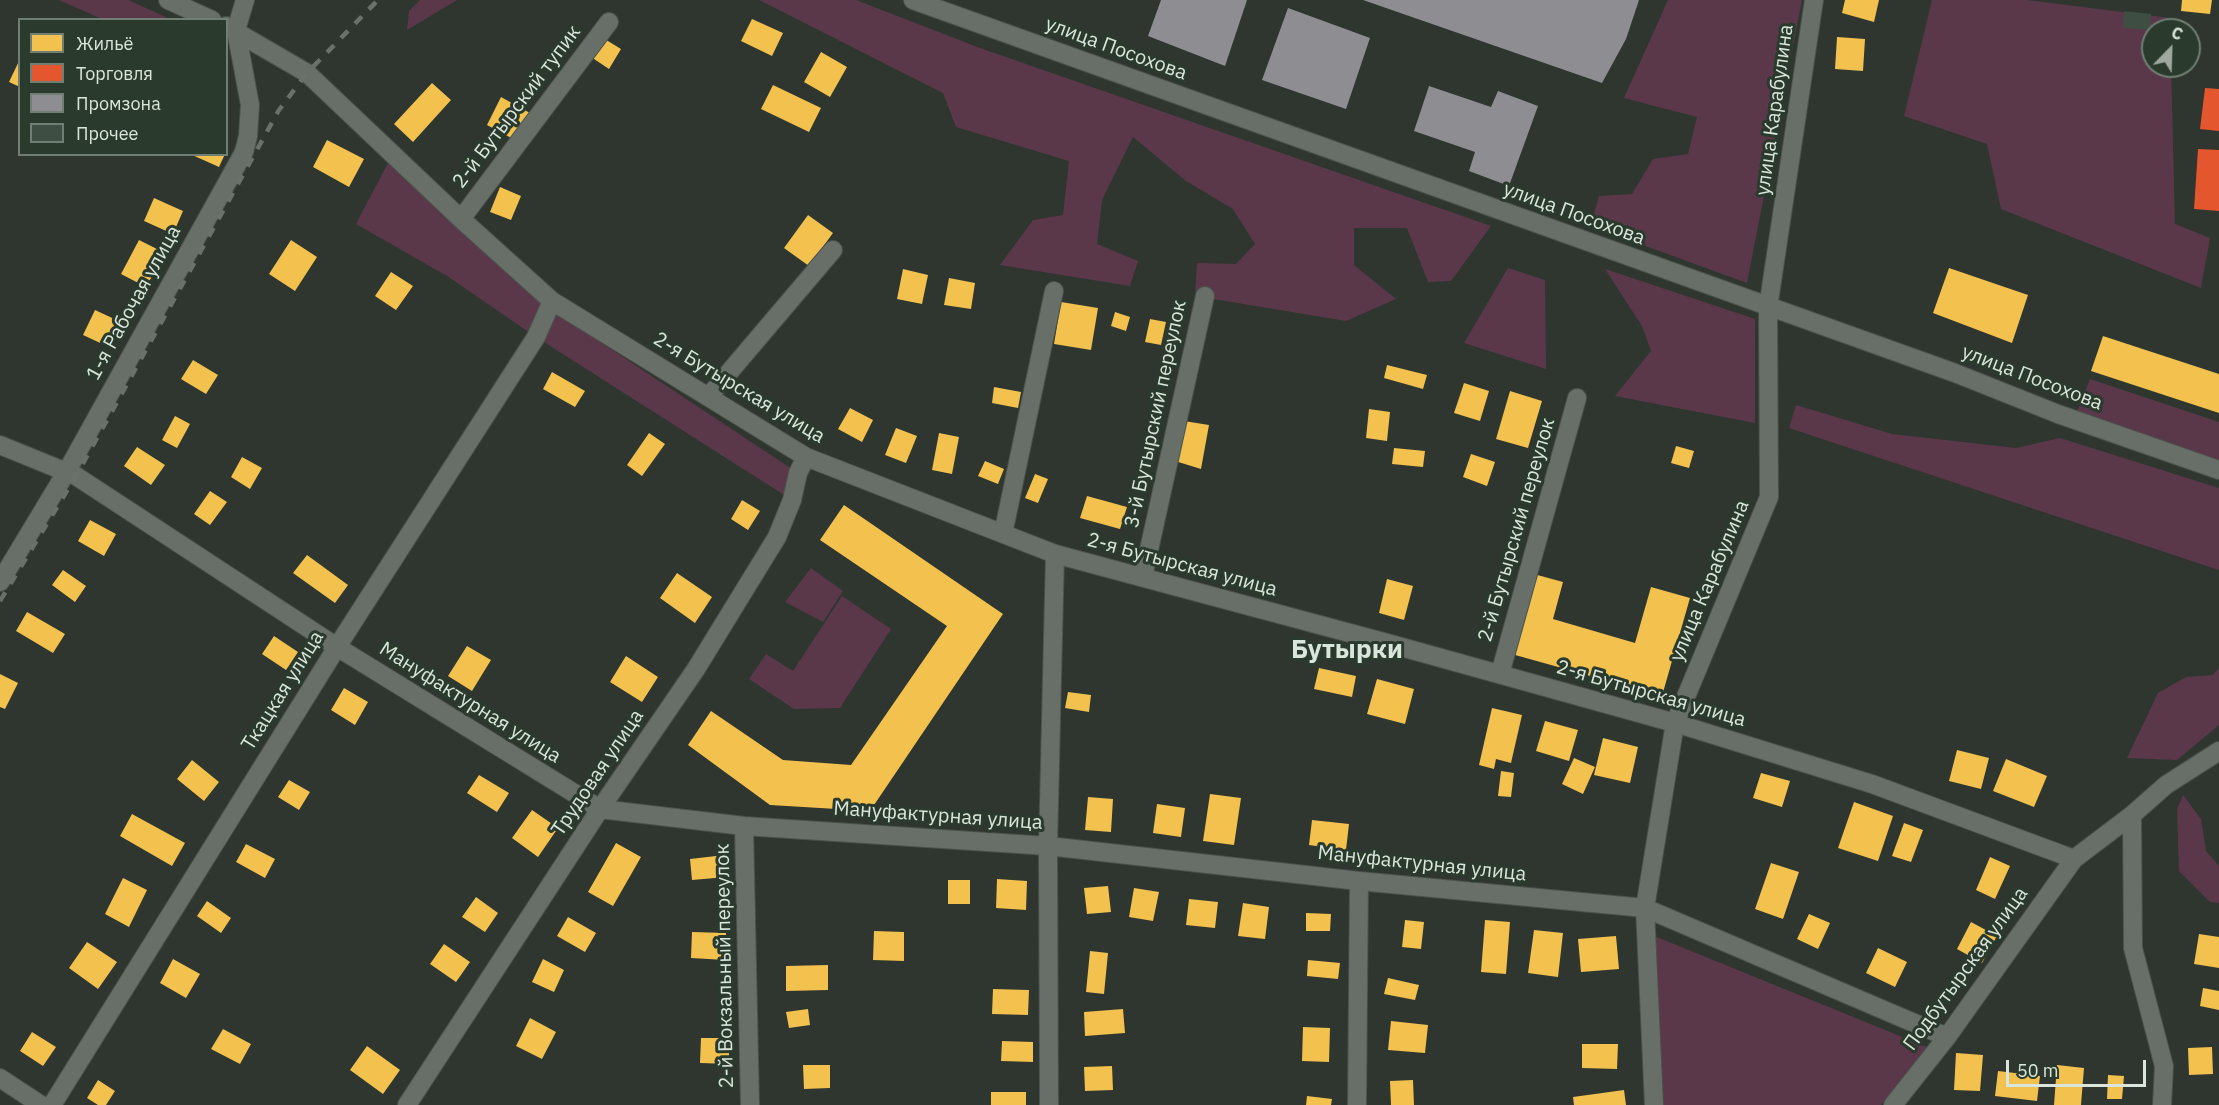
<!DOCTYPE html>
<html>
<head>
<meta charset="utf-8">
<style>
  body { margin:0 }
  #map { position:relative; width:2219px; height:1105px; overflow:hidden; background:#2e362f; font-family:"IBM Plex Sans",sans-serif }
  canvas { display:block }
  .legend { position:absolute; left:18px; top:18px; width:210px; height:138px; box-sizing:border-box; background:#2a3a2d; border:2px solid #707e73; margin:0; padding:8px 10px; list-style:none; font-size:18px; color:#dae5dc }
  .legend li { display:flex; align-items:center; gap:12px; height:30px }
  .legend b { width:30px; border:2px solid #707e73 }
  .north { position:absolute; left:2141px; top:18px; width:60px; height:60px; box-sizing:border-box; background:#2a3a2d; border:2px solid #707e73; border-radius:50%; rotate:23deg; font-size:16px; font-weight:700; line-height:24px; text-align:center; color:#dae5dc }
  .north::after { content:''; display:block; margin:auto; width:21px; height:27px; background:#9ea89f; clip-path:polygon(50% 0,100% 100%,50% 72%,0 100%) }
  .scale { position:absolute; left:2006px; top:1060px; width:140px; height:27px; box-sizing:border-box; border:3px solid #dae5dc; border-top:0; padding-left:8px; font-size:18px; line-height:21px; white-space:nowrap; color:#dae5dc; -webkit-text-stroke:4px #2a3a2d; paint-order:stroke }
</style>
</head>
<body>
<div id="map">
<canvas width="2219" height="1105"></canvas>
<ul class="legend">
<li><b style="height:16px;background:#f2c14e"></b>Жильё</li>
<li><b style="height:16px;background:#e4572e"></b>Торговля</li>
<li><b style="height:16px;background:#8d8d92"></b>Промзона</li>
<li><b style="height:16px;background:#3e4e42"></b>Прочее</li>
</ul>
<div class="north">С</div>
<div class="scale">50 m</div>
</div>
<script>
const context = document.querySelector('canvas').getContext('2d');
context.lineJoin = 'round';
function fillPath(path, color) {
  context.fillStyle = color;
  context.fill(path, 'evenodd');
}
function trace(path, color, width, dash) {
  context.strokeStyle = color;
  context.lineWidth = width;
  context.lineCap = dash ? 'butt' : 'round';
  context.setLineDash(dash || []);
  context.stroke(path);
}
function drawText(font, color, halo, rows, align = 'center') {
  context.font = font + ' "IBM Plex Sans",sans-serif';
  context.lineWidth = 6;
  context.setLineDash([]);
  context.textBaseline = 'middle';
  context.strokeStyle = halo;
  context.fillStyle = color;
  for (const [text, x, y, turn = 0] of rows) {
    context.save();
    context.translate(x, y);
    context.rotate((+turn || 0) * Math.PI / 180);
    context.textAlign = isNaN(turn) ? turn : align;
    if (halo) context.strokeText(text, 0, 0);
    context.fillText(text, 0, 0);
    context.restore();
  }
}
const green = new Path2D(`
  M59 0H128L170 19H102Z
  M420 0H457L407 30 409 11Z
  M759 0H856L980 48 1491 226 1451 281 1428 282 1407 228H1354V265L1396 299 1346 321 1195 296 1197 263 1236 264 1255 244 1233 209 1186 181 1133 137 1102 200 1097 244 1138 261 1130 286 1000 265 1033 220 1063 215 1069 161 956 127 943 93Z
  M1668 0H1802L1747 283 1621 237 1591 224 1599 196 1632 194 1653 159 1688 154 1697 117 1624 98Z
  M1932 0H2027L2170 18V30H2153V66H2171L2175 224 2210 238 2201 288 2001 209 1987 144 1904 116Z
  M388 163 549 308 798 473 792 500 536 337 447 276 356 224Z
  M1508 268 1545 280 1546 369 1464 343Z
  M1605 269 1755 319V423L1615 396 1651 351 1642 326Z
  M2090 379 2219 422V464L2075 417Z
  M1796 405 1892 434 2016 448 2060 438 2219 488V570L1789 428Z
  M811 568 843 591 823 622 785 602Z
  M842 596 891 629 840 708 794 709 749 679 766 654 793 671Z
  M2219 668V725L2177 760 2127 758 2158 693 2186 677 2213 675Z
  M2183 795 2201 819 2206 851 2219 866V903L2210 902 2179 871 2177 809Z
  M1637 929 1927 1047 1881 1105H1656Z`);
const homes = new Path2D(`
  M1845 0H1879L1874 22 1842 13Z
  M2182 0H2212L2210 14 2181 11Z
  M752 19 783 33 772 56 741 41Z
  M1837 37 1865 39 1863 71 1835 69Z
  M603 38 621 49 609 69 591 57Z
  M821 52 847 67 830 97 804 82Z
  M20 59V87L9 82Z
  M432 83 451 100 413 142 394 124Z
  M773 85 821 108 809 132 761 109Z
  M501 97 530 113 515 140 487 125Z
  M327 140 364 159 349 187 313 167Z
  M190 154H225L219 167Z
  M500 187 521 196 511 220 490 212Z
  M154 198 183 211 173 234 144 221Z
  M808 215 833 233 809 266 784 248Z
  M139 240 165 253 146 287 121 274Z
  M291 240 317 257 295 291 269 274Z
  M1949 268 2028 295 2012 343 1933 313Z
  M903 269 928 275 922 304 897 299Z
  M391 272 413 286 396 310 375 296Z
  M949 278 975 283 971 309 944 305Z
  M1061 302 1098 308 1091 350 1054 344Z
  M95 310 123 323 111 348 83 335Z
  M1115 312 1130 317 1126 331 1111 326Z
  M1150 319 1166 322 1161 345 1145 342Z
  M2103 336 2219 374V413L2091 371Z
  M193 360 218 375 206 394 181 379Z
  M1387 365 1427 375 1423 389 1384 378Z
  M552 372 585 391 575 407 543 389Z
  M1464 383 1489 391 1480 421 1454 413Z
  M994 387 1021 392 1018 408 992 403Z
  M1510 391 1542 401 1528 448 1496 439Z
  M850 408 873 420 862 442 838 429Z
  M1369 409 1390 412 1387 441 1366 438Z
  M175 416 190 424 177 448 162 440Z
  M1184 421 1209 425 1201 469 1175 461Z
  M896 428 917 436 906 463 885 455Z
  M649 433 665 444 642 476 627 465Z
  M939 433 959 437 952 474 932 470Z
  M1676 446 1694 451 1689 468 1671 463Z
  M137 447 165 465 151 485 124 466Z
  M1394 448 1425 451 1423 467 1392 464Z
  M1471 454 1495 462 1487 486 1463 477Z
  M242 457 262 468 250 489 231 477Z
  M985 461 1004 469 998 484 978 476Z
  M1035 474 1048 479 1038 503 1025 498Z
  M210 491 227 502 210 525 194 514Z
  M1087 496 1127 507 1120 529 1080 518Z
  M742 500 760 511 748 530 731 519Z
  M844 505 1003 614 870 811 770 805 688 745 711 711 783 760 851 765 947 626 820 540Z
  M90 520 116 534 104 556 78 541Z
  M307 555 348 585 335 603 293 573Z
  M63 570 86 586 75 602 52 585Z
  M677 573 712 597 695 623 660 598Z
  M1530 573 1563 582 1553 619 1635 643 1651 587 1690 598 1662 696 1508 653Z
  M1387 579 1413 586 1404 620 1379 613Z
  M27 612 65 634 53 653 16 631Z
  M274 636 298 652 286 670 262 654Z
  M467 646 491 660 472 691 448 676Z
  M626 656 658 677 642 702 610 682Z
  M1319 668 1356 676 1352 697 1314 689Z
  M0 674 18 683 5 709 0 707Z
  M1377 679 1414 689 1405 724 1367 714Z
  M344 688 368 702 355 725 331 710Z
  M1068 692 1091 695 1089 712 1065 708Z
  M1492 708 1522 715 1511 763 1496 759 1494 769 1479 765Z
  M1545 721 1578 730 1569 761 1536 751Z
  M1603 738 1638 747 1630 783 1594 775Z
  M1957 750 1989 758 1981 789 1949 781Z
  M1574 758 1595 767 1583 794 1562 784Z
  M2006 759 2047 776 2034 807 1993 791Z
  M192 760 219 782 204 801 177 779Z
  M1501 771 1514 773 1511 797 1498 796Z
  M1761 773 1790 781 1782 807 1753 798Z
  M479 775 509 793 497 812 467 793Z
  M289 780 310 792 299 810 278 797Z
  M1210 794 1241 798 1234 845 1203 841Z
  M1088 797 1113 799 1111 832 1085 830Z
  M1854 802 1893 816 1878 861 1838 848Z
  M1157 804 1185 808 1181 837 1153 833Z
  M532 810 558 828 538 857 512 838Z
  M132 814 185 843 172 866 120 836Z
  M1312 820 1349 824 1346 850 1309 845Z
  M1904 823 1923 830 1911 862 1892 856Z
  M616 843 641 857 613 906 588 892Z
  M246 844 275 859 265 878 236 862Z
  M725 855 727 877 692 880 690 859Z
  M1990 857 2010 866 1995 899 1976 890Z
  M1771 863 1799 872 1783 919 1755 909Z
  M123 878 147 890 129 927 105 914Z
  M997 879 1027 881 1026 910 996 908Z
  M948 880H970V904H948Z
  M1108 886 1111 912 1087 914 1084 888Z
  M1134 888 1159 892 1153 921 1129 917Z
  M476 897 498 913 485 932 462 917Z
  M1189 899 1218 902 1215 928 1186 925Z
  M207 901 231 918 221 933 197 916Z
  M1243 903 1269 907 1265 939 1238 936Z
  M1306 913 1331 914 1330 931H1306Z
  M1809 914 1830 923 1818 949 1797 939Z
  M568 917 596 933 585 952 557 936Z
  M1405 920 1424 922 1421 949 1402 947Z
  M1485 920 1510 922 1506 974 1481 972Z
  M1971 922 1997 936 1982 963 1957 949Z
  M1534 930 1563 933 1558 977 1528 973Z
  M874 931 904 932V961L873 960Z
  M692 932 726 933 725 960 691 958Z
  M2199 934 2219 937V968L2194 964Z
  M1616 936 1619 969 1581 972 1578 939Z
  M87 942 117 962 98 989 69 968Z
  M444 944 470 962 456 982 430 964Z
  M1878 948 1907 962 1895 987 1866 973Z
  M1090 951 1108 953 1104 994 1086 992Z
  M173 959 200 974 186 998 160 983Z
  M543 959 564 970 554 992 532 982Z
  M1308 960 1340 963 1338 979 1307 976Z
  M828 965V990L786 991V966Z
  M1388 978 1419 985 1415 1000 1384 994Z
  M2203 988 2219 991V1010L2200 1006Z
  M993 989 1029 990 1028 1015 992 1014Z
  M808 1009 810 1025 789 1028 786 1012Z
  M1123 1009 1125 1033 1085 1036 1084 1012Z
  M530 1018 556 1032 542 1059 516 1046Z
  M1391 1021 1428 1025 1425 1053 1388 1050Z
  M1303 1027 1330 1028 1329 1062 1302 1061Z
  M223 1029 251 1044 240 1064 211 1049Z
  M32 1032 56 1047 43 1066 20 1051Z
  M701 1038H729V1064L700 1063Z
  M1002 1041 1033 1042V1062L1001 1061Z
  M1582 1044H1618L1617 1069 1582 1068Z
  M367 1046 400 1070 383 1094 350 1070Z
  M2212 1047 2213 1074 2189 1075 2188 1048Z
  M1956 1053 1983 1055 1980 1091 1954 1090Z
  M803 1065H830V1088L804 1089Z
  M2057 1065 2084 1068 2081 1105H2054Z
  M1112 1066 1113 1090 1085 1091 1084 1067Z
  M1998 1071 2040 1076 2037 1101 1995 1096Z
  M2108 1075 2124 1076 2122 1099H2107Z
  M98 1080 115 1091 106 1105H98L87 1098Z
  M1413 1080 1414 1105H1391L1390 1081Z
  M1624 1090 1626 1105H1574L1573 1097Z
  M991 1092H1026V1105H991Z
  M1307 1096 1332 1099 1331 1105H1306Z`);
const shops = new Path2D(`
  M2205 88 2219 89V131L2200 129Z
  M2198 149 2219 150V211L2194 209Z`);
const industry = new Path2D(`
  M1161 0H1247L1225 66 1148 36Z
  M1363 0H1639L1626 39 1602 83Z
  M1288 8 1370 38 1346 109 1262 80Z
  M1429 86 1491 107 1498 91 1538 106 1509 186 1469 171 1475 152 1414 131Z`);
const building = new Path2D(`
  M2124 11 2151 14 2150 30 2123 28Z`);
const street = new Path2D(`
  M168 0 212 20
  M913 0 1955 373 2058 414 2219 470
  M226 26 307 73 461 219 552 301 806 457 1055 554 1387 643 1675 723 1872 784 2074 859 2132 815 2166 785 2219 751
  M461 219 609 22
  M709 396 833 250
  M0 445 76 476 337 647 600 809 744 826 1048 846 1359 881 1645 908 1947 1037
  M1003 534 1054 291
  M1143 577 1205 296
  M0 582 67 471 244 152 248 136 250 105 236 30 245 0
  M1500 674 1577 398
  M2132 815 2133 948 2164 1066 2162 1105
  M744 826 750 1105
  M0 1078 41 1105
  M52 1105 337 647 536 337 552 301
  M407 1105 600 809 696 669 777 537 792 500 798 473 806 457
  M1049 1105 1048 846 1055 554
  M1357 1105 1359 881
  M1654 1105 1645 908 1675 723 1769 497 1768 308 1814 0
  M1893 1105 1947 1037 2074 859`);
const rail = new Path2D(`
  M0 601 76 476 279 110 307 73 378 0`);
const streetNames = [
  ["улица Посохова",1116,49,20],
  ["2-й Бутырский тупик",517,107,-53],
  ["улица Карабулина",1775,110,-82],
  ["улица Посохова",1574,214,20],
  ["1-я Рабочая улица",134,303,-61],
  ["улица Посохова",2032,378,21],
  ["2-я Бутырская улица",739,388,31],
  ["3-й Бутырский переулок",1156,414,-78],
  ["2-й Бутырский переулок",1517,530,-74],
  ["2-я Бутырская улица",1182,565,15],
  ["улица Карабулина",1710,581,-67],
  ["Ткацкая улица",283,691,-58],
  ["2-я Бутырская улица",1651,694,16],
  ["Мануфактурная улица",470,703,32],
  ["Трудовая улица",598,773,-56],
  ["Мануфактурная улица",938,816,4],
  ["Мануфактурная улица",1422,864,6],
  ["2-й Вокзальный переулок",725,966,-91],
  ["Подбутырская улица",1966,969,-54]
];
const districtNames = [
  ["Бутырки",1347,650]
];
fillPath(green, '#5a384a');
fillPath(homes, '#f2c14e');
fillPath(shops, '#e4572e');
fillPath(industry, '#8d8d92');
fillPath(building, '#3e4e42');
trace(street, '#4a524b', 20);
trace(street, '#686f69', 18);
trace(rail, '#6a716b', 4.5, [10, 10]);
drawText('20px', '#dae5dc', '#2a3a2d', streetNames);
drawText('bold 26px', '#dae5dc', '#2a3a2d', districtNames);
</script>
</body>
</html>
